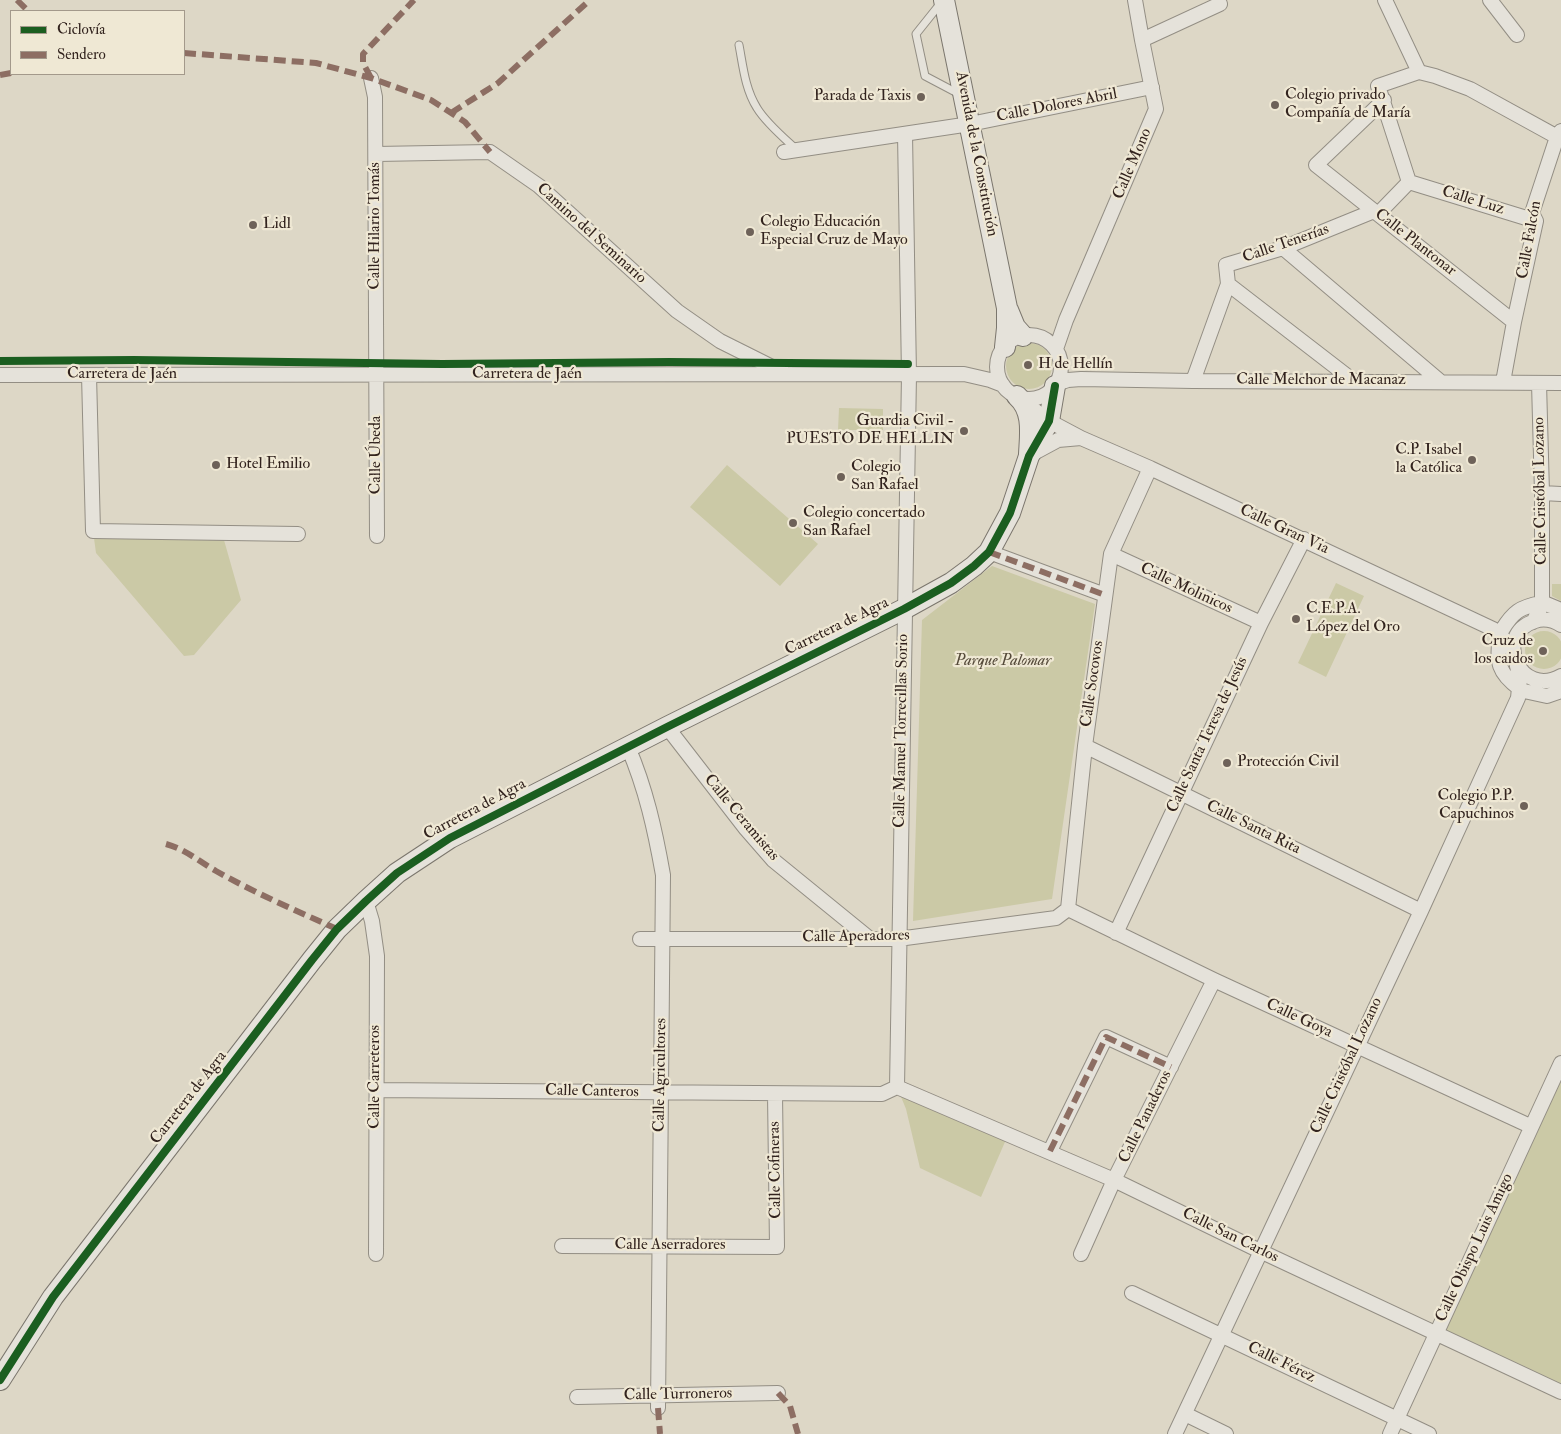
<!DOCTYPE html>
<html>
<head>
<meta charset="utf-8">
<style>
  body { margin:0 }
  #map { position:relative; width:1561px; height:1434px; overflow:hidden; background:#ddd7c6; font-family:"IM FELL Double Pica",serif }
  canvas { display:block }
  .legend { position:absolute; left:10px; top:10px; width:175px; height:65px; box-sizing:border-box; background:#efe8d4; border:1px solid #a3998b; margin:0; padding:6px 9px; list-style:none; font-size:15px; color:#32231e }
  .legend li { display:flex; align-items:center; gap:10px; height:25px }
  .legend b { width:25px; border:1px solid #a3998b }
</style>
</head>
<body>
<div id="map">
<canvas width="1561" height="1434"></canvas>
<ul class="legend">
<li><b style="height:6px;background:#1b5e20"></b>Ciclovía</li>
<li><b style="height:6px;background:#8d6e63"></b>Sendero</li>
</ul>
</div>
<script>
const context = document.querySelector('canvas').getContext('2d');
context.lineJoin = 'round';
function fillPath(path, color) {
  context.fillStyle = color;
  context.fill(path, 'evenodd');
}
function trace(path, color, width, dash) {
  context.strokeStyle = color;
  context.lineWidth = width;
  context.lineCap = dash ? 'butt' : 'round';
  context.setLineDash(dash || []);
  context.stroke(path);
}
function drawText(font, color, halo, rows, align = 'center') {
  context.font = font + ' "IM FELL Double Pica",serif';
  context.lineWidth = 4.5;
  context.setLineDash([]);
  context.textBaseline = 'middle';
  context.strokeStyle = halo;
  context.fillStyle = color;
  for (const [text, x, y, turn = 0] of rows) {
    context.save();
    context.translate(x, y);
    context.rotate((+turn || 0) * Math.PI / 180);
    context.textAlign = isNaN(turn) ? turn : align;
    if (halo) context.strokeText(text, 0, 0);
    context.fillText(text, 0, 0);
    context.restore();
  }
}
const green = new Path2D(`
  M1006 366a23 23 0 1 1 46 0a23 23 0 1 1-46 0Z
  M839 408 883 409V430H838Z
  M727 465 818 544 780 586 690 507Z
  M93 531 222 533 241 600 194 655 184 656 96 553Z
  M992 566 1095 604 1052 899 913 921 922 620Z
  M1336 583 1364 596 1326 677 1298 663Z
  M1552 584H1561V601L1552 596Z
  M1525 650a19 19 0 1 1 38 0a19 19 0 1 1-38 0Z
  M1561 1063V1392L1435 1333Z
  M897 1087 1008 1135 981 1197 920 1168 906 1109Z`);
const lane = new Path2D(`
  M940 4 916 34 925 76 961 95
  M739 45C743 66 745 89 757 108 766 123 784 138 797 150`);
const street = new Path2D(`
  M1385 0 1419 72
  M1490 0 1517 35
  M1142 40 1220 4
  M371 78 375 97 377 536
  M1384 100 1316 165 1514 322
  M784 152 970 124 1152 87
  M376 154 490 152 539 186 677 311 720 341 784 373
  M1409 182 1378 86 1419 72 1435 76 1470 89 1561 139
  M1409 182 1536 221
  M1378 214 1409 182
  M1283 248 1441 382
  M1228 284 1355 382
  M997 367a32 32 0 1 1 64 0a32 32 0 1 1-64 0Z
  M1056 349 1066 320 1156 109 1142 40 1135 0
  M0 375 964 374 990 380 1003 385
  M89 375 93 531 298 534
  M1193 381 1228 284 1226 265 1283 248 1374 211
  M1503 382 1514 322 1536 221 1532 213 1557 137 1561 131
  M1056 384 1068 380 1081 379 1193 381 1561 383
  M1024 402 1049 421 1081 438 1150 468 1493 629 1506 641 1513 652
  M1032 454 1058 440 1081 438
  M1542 493 1561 494
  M989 552 1105 595
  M1111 554 1261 623
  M1544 603 1561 610
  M1533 622 1541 607 1542 599V493L1539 383
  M1561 625C1553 620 1544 618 1535 621 1492 635 1520 699 1561 676
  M1502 630C1513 612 1520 607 1541 603
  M1500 636C1496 662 1498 673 1520 689
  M1524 691 1547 696 1561 691
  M667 727 746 829 773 860 870 939
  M1085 746 1421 911
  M628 747C646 789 655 830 663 875L658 1408
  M366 901 372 921 377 956 376 1254
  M1068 909 1214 980 1530 1126
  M1068 909 1085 746 1111 554 1150 468
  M1116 933 1261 623 1304 539
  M640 939H898L1056 918 1068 909
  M897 1087 909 375 905 134
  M897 1087 1114 1180 1260 1251 1561 1392
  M376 1090 882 1094 897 1087
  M1050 1151 1106 1037 1171 1067
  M562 1246 777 1247 775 1094
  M1081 1254 1114 1180 1214 980
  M1132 1293 1429 1434
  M577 1397 778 1393
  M1185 1414 1226 1434
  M1175 1434 1421 911 1518 698 1520 678 1517 666
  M1390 1434 1561 1063`);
const secondary = new Path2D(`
  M944 0 1007 308V328L1005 347
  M1008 310 1015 327 1023 336
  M1017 396C1034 411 1030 434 1029 454
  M0 1380 53 1297 312 960 337 929 366 901 397 873 450 838 667 727 904 609 951 583 974 566 989 552 1010 513 1029 456 1049 421 1055 386`);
const quiet = new Path2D(`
  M17 0 28 11
  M184 53 316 63 371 78 431 100 465 122 490 152
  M0 75 11 73
  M371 78 363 63V54L414 0
  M451 113 498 83 590 0
  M989 552 1105 595
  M166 844C187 850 198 861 216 871 255 893 297 911 337 929
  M1050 1151 1106 1037 1171 1067
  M778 1393 790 1406 798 1434
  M658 1408 660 1434`);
const cycleway = new Path2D(`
  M0 361 134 360 442 364 669 362 908 364
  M0 1380 53 1297 312 960 337 929 366 901 397 873 450 838 667 727 904 609 951 583 974 566 989 552 1010 513 1029 456 1049 421 1055 386`);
const markers = [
  [921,97,5,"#6e6259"],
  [1275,105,5,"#6e6259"],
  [253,225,5,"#6e6259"],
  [750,232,5,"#6e6259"],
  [1028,365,5,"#6e6259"],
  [964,431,5,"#6e6259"],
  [1472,460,5,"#6e6259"],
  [216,465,5,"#6e6259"],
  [841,477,5,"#6e6259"],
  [793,523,5,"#6e6259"],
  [1296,619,5,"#6e6259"],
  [1543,651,5,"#6e6259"],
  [1227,763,5,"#6e6259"],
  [1524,806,5,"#6e6259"]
];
const poiNames = [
  ["Colegio privado",1285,96],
  ["Compañía de María",1285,114],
  ["Parada de Taxis",911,97,"right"],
  ["Colegio Educación",760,223],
  ["Especial Cruz de Mayo",760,241],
  ["Lidl",263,225],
  ["H de Hellín",1038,365],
  ["Guardia Civil -",954,422,"right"],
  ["PUESTO DE HELLIN",954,440,"right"],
  ["C.P. Isabel",1462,451,"right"],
  ["la Católica",1462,469,"right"],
  ["Hotel Emilio",226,465],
  ["Colegio",851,468],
  ["San Rafael",851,486],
  ["Colegio concertado",803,514],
  ["San Rafael",803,532],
  ["C.E.P.A.",1306,610],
  ["López del Oro",1306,628],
  ["Cruz de",1533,642,"right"],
  ["los caidos",1533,660,"right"],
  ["Protección Civil",1237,763],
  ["Colegio P.P.",1514,797,"right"],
  ["Capuchinos",1514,815,"right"]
];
const streetNames = [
  ["Calle Dolores Abril",1057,106,-11],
  ["Avenida de la Constitución",976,154,79],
  ["Calle Mono",1133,164,-67],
  ["Calle Luz",1473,201,17],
  ["Calle Hilario Tomás",376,226,-90],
  ["Camino del Seminario",591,234,42],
  ["Calle Falcón",1530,240,-80],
  ["Calle Plantonar",1415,243,38],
  ["Calle Tenerías",1286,244,-19],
  ["Carretera de Jaén",122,375],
  ["Carretera de Jaén",527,375],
  ["Calle Melchor de Macanaz",1321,381],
  ["Calle Úbeda",377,455,-90],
  ["Calle Cristóbal Lozano",1541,491,-91],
  ["Calle Gran Via",1284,530,25],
  ["Calle Molinicos",1186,589,25],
  ["Carretera de Agra",837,627,-26],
  ["Calle Socovos",1093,684,-82],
  ["Calle Manuel Torrecillas Sorio",902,731,-89],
  ["Calle Santa Teresa de Jesús",1208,735,-65],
  ["Carretera de Agra",475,810,-28],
  ["Calle Ceramistas",741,818,50],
  ["Calle Santa Rita",1253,828,26],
  ["Calle Aperadores",856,937,-1],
  ["Calle Goya",1299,1019,25],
  ["Calle Cristóbal Lozano",1347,1066,-65],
  ["Calle Agricultores",661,1075,-89],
  ["Calle Carreteros",376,1077,-90],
  ["Calle Canteros",592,1092,1],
  ["Carretera de Agra",189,1098,-52],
  ["Calle Panaderos",1146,1117,-64],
  ["Calle Cofineras",776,1170,-91],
  ["Calle San Carlos",1230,1236,26],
  ["Calle Aserradores",670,1246],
  ["Calle Obispo Luis Amigo",1475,1248,-65],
  ["Calle Férez",1281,1363,26],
  ["Calle Turroneros",678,1395,-1]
];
const parkNames = [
  ["Parque Palomar",1003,662]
];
fillPath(green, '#cbc9a6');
trace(lane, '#938e84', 9);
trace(street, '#938e84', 16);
trace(secondary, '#7b766d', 22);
trace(lane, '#e5e2da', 7);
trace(street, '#e5e2da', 14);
trace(secondary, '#e5e2da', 20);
trace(quiet, '#8d6e63', 6, [12, 6]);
trace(cycleway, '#1b5e20', 8);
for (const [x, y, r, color] of markers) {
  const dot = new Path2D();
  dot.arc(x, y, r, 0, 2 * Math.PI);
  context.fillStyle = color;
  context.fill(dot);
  trace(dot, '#efe8d4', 2);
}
drawText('16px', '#32231e', '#efe8d4', poiNames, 'left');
drawText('16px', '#32231e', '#efe8d4', streetNames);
drawText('italic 16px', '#554a3a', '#efe8d4', parkNames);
</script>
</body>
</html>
